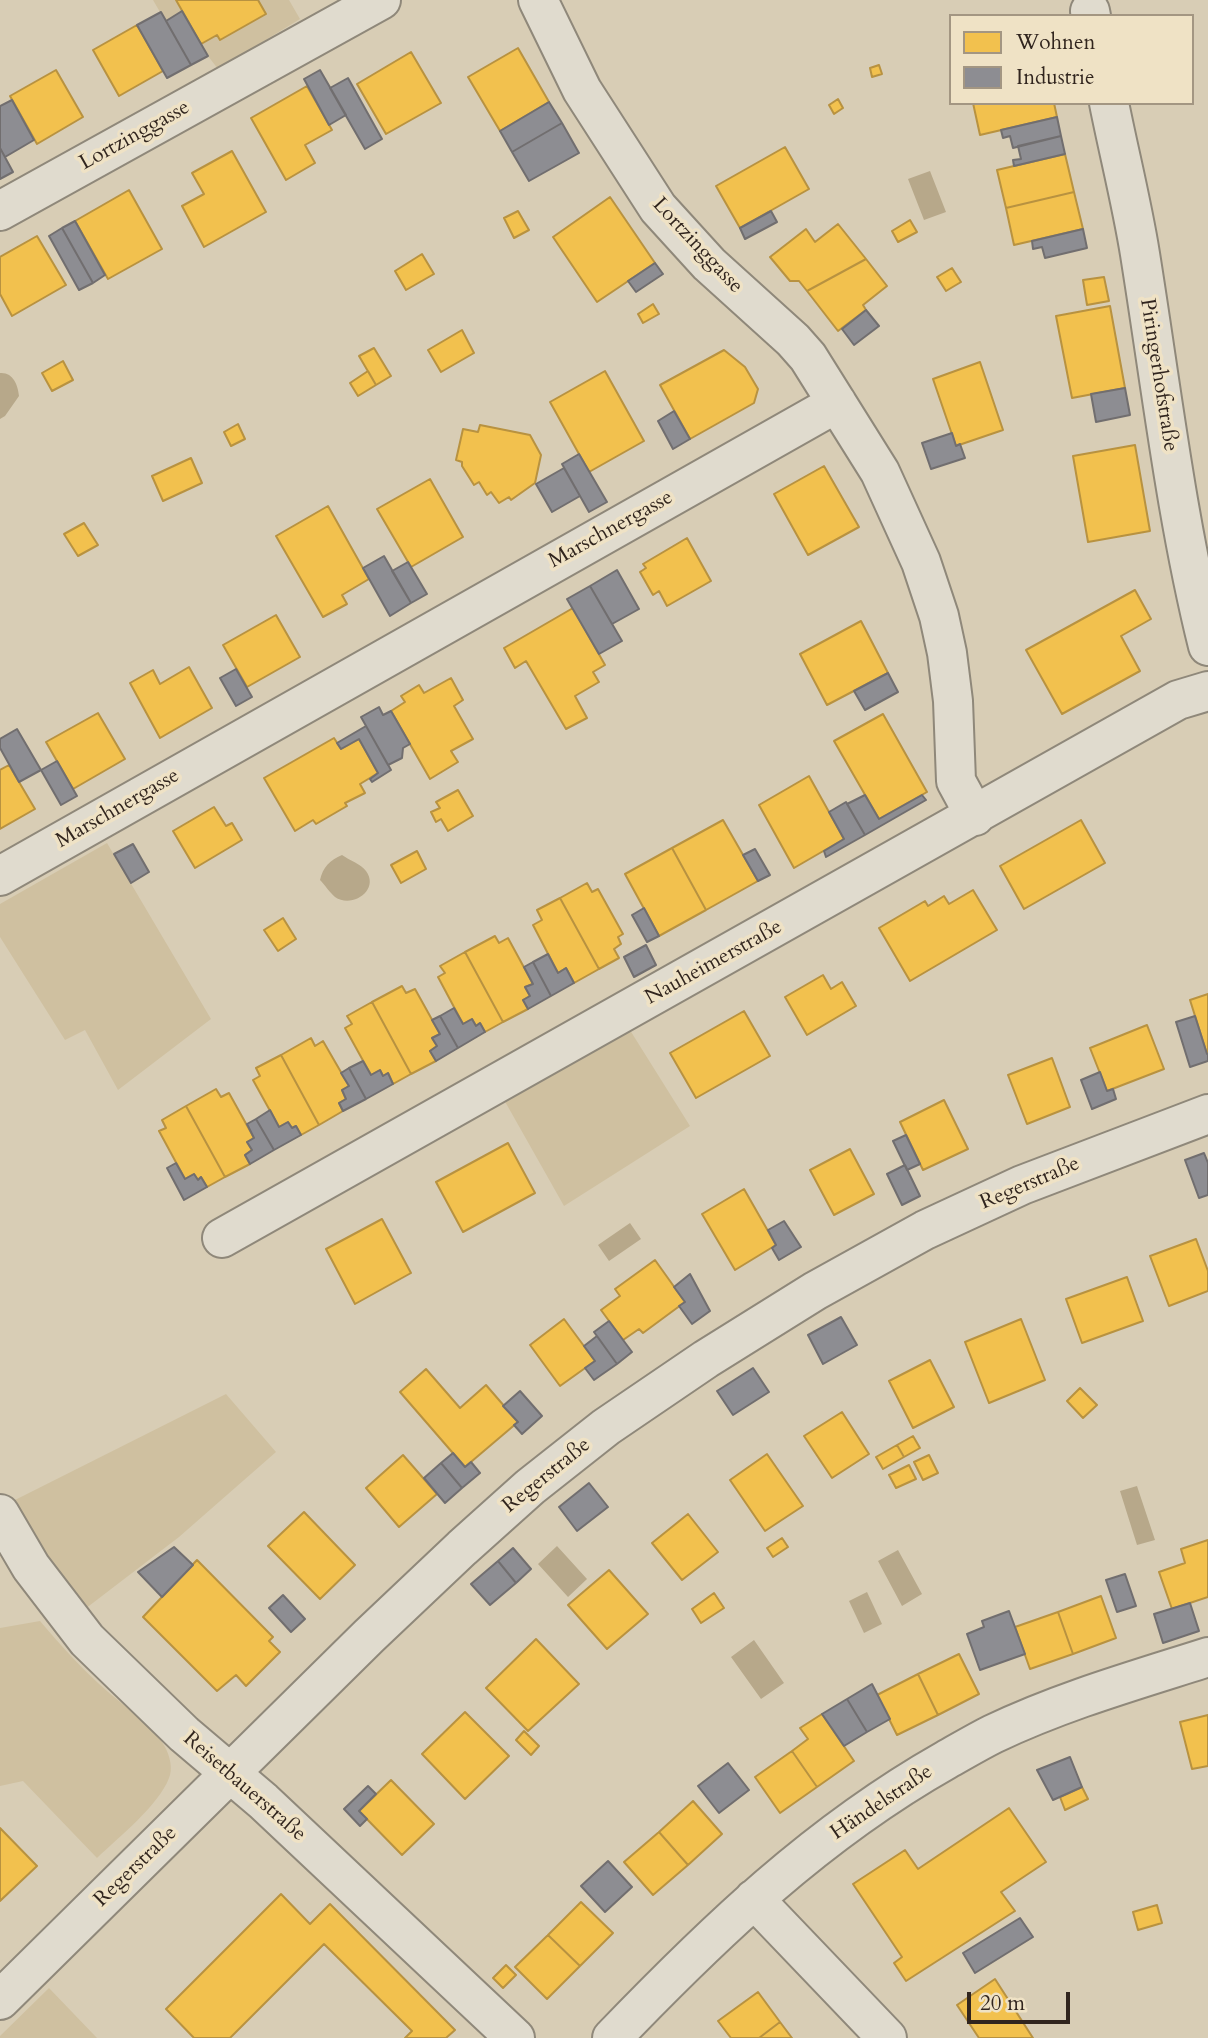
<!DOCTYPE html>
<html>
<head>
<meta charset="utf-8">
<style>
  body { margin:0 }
  #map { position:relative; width:1208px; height:2038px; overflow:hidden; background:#d8cdb5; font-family:Cardo,serif }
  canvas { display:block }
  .legend { position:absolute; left:949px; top:14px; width:245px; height:91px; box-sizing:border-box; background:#efe2c5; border:2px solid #a39682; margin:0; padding:9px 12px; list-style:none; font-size:21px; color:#31251e }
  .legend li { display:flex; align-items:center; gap:14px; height:35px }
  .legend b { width:35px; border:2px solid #a39682 }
  .scale { position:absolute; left:967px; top:1992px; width:103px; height:32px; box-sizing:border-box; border:4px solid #31251e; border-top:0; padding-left:9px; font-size:21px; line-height:24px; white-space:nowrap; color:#31251e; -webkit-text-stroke:5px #efe2c5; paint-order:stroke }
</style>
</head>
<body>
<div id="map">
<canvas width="1208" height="2038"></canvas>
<ul class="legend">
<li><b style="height:19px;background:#f2c14e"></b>Wohnen</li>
<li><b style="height:19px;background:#8d8d92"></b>Industrie</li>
</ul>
<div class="scale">20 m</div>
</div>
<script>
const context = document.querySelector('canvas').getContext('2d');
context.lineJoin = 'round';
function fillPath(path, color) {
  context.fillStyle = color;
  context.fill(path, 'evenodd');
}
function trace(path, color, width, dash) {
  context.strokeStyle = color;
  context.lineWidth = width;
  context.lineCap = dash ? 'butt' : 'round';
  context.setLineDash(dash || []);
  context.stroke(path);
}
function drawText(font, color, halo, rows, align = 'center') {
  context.font = font + ' Cardo,serif';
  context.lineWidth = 7;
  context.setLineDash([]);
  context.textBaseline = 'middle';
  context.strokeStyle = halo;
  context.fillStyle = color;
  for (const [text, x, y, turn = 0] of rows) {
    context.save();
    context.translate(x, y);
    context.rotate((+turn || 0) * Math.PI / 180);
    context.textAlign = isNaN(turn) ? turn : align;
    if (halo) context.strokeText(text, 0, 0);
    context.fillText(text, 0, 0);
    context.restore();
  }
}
const green = new Path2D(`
  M153 0H289L300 19 218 69 208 56 191 65 199 79Z
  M107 843 211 1019 118 1090 85 1030 65 1040 0 937V904Z
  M628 1027 690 1126 564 1206 503 1098Z
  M226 1394 276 1452 179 1537 85 1609 63 1583 11 1502Z
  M40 1621C61 1646 83 1670 107 1691 126 1708 153 1724 165 1747 170 1756 173 1769 169 1778 159 1805 118 1838 97 1858L23 1781 0 1786V1628Z
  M49 1988 97 2038H0V2036Z`);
const water = new Path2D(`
  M930 171 946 212 924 220 908 179Z
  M0 373C13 372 18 385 19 396L5 416 0 419Z
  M342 855C349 860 361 864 366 871 380 890 352 909 335 897 330 893 325 885 320 880 323 867 330 860 342 855Z
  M630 1223 641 1239 609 1261 598 1245Z
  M1137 1486 1155 1540 1137 1545 1120 1491Z
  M557 1546 587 1579 568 1597 538 1564Z
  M898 1550 922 1594 902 1606 878 1561Z
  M867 1592 882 1624 864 1633 849 1601Z
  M754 1640 784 1683 761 1699 731 1657Z`);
const homes = new Path2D(`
  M176 0H258L266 14 220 40 217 35 201 44Z
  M137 25 163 71 119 96 93 50Z
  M518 48 549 102 500 131 468 77Z
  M411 52 441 103 386 134 357 84Z
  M879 65 882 74 872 77 870 68Z
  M56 70 83 117 37 144 10 96Z
  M307 86 332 130 305 145 315 163 286 180 251 118Z
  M838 99 843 108 834 114 829 105Z
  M973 103H1054L1057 117 980 135Z
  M785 147 809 189 740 228 716 186Z
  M232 151 266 212 204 247 182 206 204 194 192 173Z
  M1065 154 1074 192 1006 208 997 170Z
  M129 190 162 249 108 279 75 221Z
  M1074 192 1083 229 1014 245 1006 208Z
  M610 197 655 263 597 302 553 237Z
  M518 211 529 230 514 238 504 218Z
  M910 220 917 232 898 242 892 231Z
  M838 224 866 259 807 291 799 281H790L770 257 806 229 815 242Z
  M37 236 66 285 12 316 0 294V257Z
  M422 254 434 274 406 290 395 271Z
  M866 259 887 286 863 305 866 310 838 331 807 291Z
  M952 268 961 282 946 291 937 277Z
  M1104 277 1109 301 1087 305 1083 280Z
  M653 304 659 314 643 323 638 314Z
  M1110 306 1125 388 1072 398 1056 316Z
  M462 330 474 353 441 372 428 350Z
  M374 348 391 376 376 385 359 356Z
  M724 350 745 367 758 389 754 403 690 439 660 385Z
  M63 361 73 380 52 391 42 373Z
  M980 362 1003 430 956 446 933 379Z
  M368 371 376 385 358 396 350 383Z
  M605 371 644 441 589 472 550 402Z
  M238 424 245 439 231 446 224 432Z
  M480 425 530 435 541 455 535 483 511 500 509 497 499 503 491 492 487 495 479 482 474 485 462 466V462L456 460 463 429 478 432Z
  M1135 445 1150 531 1088 542 1073 456Z
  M191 458 202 483 163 501 152 476Z
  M824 466 859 527 808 555 774 494Z
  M430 479 463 537 411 567 377 509Z
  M328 506 369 579 342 595 347 604 323 617 276 536Z
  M84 523 98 545 78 556 64 534Z
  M687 538 711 581 667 606 659 591 653 595 640 572 646 568 643 564Z
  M1135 590 1151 619 1121 636 1140 671 1062 714 1026 650Z
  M573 608 605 665 593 672 599 682 575 696 587 718 566 729 526 661 515 668 504 648Z
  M276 615 300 657 247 687 223 645Z
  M861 621 888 673 827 705 800 654Z
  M189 667 212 708 160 738 130 683 153 670 160 684Z
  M451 678 463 700 454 706 473 739 451 751 458 762 430 779 391 711 405 702 401 696 419 685 424 693Z
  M98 713 125 759 73 789 46 742Z
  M883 714 927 792 879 819 834 741Z
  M334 738 341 749 359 739 378 773 360 784 365 793 345 803 347 806 316 824 313 820 295 831 264 778Z
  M9 765 35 809 0 829V770Z
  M809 776 844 839 794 868 759 805Z
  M458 790 473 816 448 831 441 819 436 822 431 812 440 808 436 802Z
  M214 807 226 826 232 823 242 840 195 868 173 831Z
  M723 820 758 881 706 910 672 848Z
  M1081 820 1105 863 1024 909 1000 866Z
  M672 848 706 910 659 936 625 874Z
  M417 851 426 869 401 883 391 865Z
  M587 883 592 892 598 889 623 934 618 937 621 944 614 949 619 958 599 969 560 898Z
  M973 890 997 930 910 981 879 928 925 901 928 906 944 896 949 904Z
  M560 898 599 969 574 983 566 968 558 973 533 925 542 920 537 910Z
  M283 918 296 939 278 951 264 930Z
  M495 936 499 943 508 938 533 984 525 987 530 996 523 1000 528 1009 503 1022 465 952Z
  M465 952 503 1022 485 1032 480 1023 476 1026 472 1019 463 1024 438 977 445 973 440 966Z
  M823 975 831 989 842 982 856 1006 807 1035 785 997Z
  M402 986 406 993 415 989 440 1034 432 1038 437 1046 430 1051 436 1061 411 1074 372 1002Z
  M1208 994V1054H1207L1190 1000Z
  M372 1002 411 1074 393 1084 388 1073 383 1076 380 1070 371 1075 345 1028 352 1024 347 1016Z
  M744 1011 770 1056 696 1098 670 1053Z
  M1147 1025 1164 1069 1107 1091 1090 1048Z
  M311 1038 315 1046 323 1041 349 1086 342 1090 346 1099 339 1103 343 1111 319 1125 281 1055Z
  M281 1055 319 1125 301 1135 296 1126 292 1128 288 1122 279 1127 253 1080 260 1076 256 1068Z
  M1052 1058 1070 1107 1027 1124 1008 1075Z
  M216 1089 221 1097 229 1093 254 1138 247 1142 252 1150 245 1155 250 1164 225 1177 186 1106Z
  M944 1100 968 1149 923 1170 900 1122Z
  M186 1106 225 1177 207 1187 201 1177 198 1180 194 1174 185 1179 159 1131 166 1128 162 1120Z
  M508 1143 535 1193 463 1232 436 1182Z
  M850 1149 874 1194 834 1215 810 1170Z
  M744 1189 776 1245 735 1270 702 1214Z
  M382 1219 411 1273 355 1304 326 1249Z
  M1196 1239 1208 1271V1291L1169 1306 1150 1256Z
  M655 1260 685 1302 643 1333 639 1329 623 1340 601 1310 620 1296 615 1289Z
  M1127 1277 1143 1321 1082 1343 1066 1299Z
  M564 1319 595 1361 560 1386 530 1345Z
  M1021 1319 1045 1380 989 1403 965 1342Z
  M930 1360 954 1407 913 1428 889 1381Z
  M426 1369 460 1408 486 1385 518 1422 465 1467 400 1392Z
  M1080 1388 1097 1405 1083 1418 1067 1401Z
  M842 1412 869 1454 832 1478 804 1436Z
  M913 1436 920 1448 904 1457 897 1445Z
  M897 1445 904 1457 883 1469 876 1457Z
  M767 1454 803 1506 765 1531 730 1480Z
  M403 1455 437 1494 399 1527 366 1488Z
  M929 1455 938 1473 923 1480 914 1462Z
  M909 1465 916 1479 896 1488 889 1475Z
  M304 1512 355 1565 320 1599 268 1546Z
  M688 1514 718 1552 682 1580 652 1543Z
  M782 1538 788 1547 773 1557 767 1548Z
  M1208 1540V1597L1172 1609 1159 1572 1185 1563 1181 1549Z
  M197 1560 273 1637 269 1641 280 1652 246 1686 236 1675 217 1691 143 1617Z
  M609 1570 648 1614 607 1649 568 1605Z
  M714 1593 724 1608 701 1623 692 1609Z
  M1101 1596 1116 1638 1073 1654 1058 1612Z
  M1058 1612 1073 1654 1030 1669 1015 1627Z
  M536 1639 579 1684 528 1731 486 1688Z
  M959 1654 979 1694 938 1715 918 1674Z
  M918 1674 938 1715 897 1735 877 1695Z
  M465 1712 509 1756 465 1799 422 1754Z
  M822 1714 854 1761 817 1787 792 1751 808 1739 800 1728Z
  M1208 1715V1766L1192 1769 1180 1722Z
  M524 1731 539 1746 531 1755 516 1740Z
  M792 1751 817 1787 780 1813 755 1777Z
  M391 1780 434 1824 402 1855 359 1811Z
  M1082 1787 1088 1799 1065 1810 1060 1797Z
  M693 1801 722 1834 688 1865 659 1832Z
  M1009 1808 1046 1862 1001 1892 1015 1911 906 1981 894 1963 902 1957 853 1884 905 1850 918 1869Z
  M0 1828 37 1866 0 1901Z
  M659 1832 688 1865 653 1895 624 1862Z
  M281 1894 310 1924 330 1904 455 2030 446 2038H405L412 2031 324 1944 230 2038H194L166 2009Z
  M581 1902 613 1933 580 1966 548 1935Z
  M1157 1905 1162 1923 1138 1930 1133 1912Z
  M548 1935 580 1966 547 1999 515 1967Z
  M506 1965 516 1975 503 1988 493 1978Z
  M995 1979 1033 2038H979L957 2005Z
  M758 1992 780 2022 759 2038H731L718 2021Z
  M780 2022 792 2038H759Z`);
const industry = new Path2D(`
  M182 11 208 56 191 65 166 21Z
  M161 12 191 65 167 78 137 25Z
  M320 70 346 115 329 125 304 79Z
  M348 78 382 139 365 149 330 88Z
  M12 100 34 140 5 157 0 148V106Z
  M549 102 562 123 512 152 500 131Z
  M1057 117 1061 136 1013 148 1010 136 1003 138 1001 130Z
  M562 123 579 153 529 181 512 152Z
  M1061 136 1065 154 1014 166 1013 160 1021 159 1018 146Z
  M0 148 13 172 0 179Z
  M771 211 777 222 745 239 740 228Z
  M75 221 105 275 93 283 62 228Z
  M62 228 93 283 79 290 49 236Z
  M1083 229 1087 248 1045 258 1042 247 1033 249 1032 241Z
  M655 263 663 274 636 292 628 281Z
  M866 310 879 326 854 345 842 329Z
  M1125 388 1130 415 1096 422 1091 394Z
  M674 411 690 439 673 449 658 421Z
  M952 433 956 446 960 444 965 458 931 469 922 443Z
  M579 454 607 502 589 512 562 464Z
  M564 468 580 496 552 512 536 484Z
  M384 556 411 603 390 616 363 568Z
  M408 562 427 594 411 603 392 571Z
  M617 570 639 609 612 624 590 586Z
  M590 586 622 641 599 654 567 599Z
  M236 669 252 697 236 706 220 678Z
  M888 673 898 692 865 710 854 691Z
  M379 707 383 715 391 711 410 744 403 748 402 758 388 765 361 717Z
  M366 726 391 770 372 782 370 779 378 773 359 739 341 749 337 743Z
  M17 729 41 770 19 782 0 748V739Z
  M57 761 77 796 61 805 41 770Z
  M865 795 879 819 922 795 926 800 865 835 847 804Z
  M846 802 865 835 826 857 824 851 844 839 829 812Z
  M133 844 149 872 131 883 114 854Z
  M755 849 770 875 758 881 743 855Z
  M644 908 659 936 647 942 632 915Z
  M646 945 656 965 634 977 624 957Z
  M548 954 558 973 566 968 574 983 551 996 533 962Z
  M533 962 551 996 528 1009 523 1000 530 996 525 987 533 984 524 967Z
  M454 1008 463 1024 472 1019 476 1026 480 1023 485 1032 458 1048 440 1016Z
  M440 1016 458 1048 436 1061 430 1051 437 1046 432 1038 440 1034 432 1020Z
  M1195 1016 1207 1054H1208V1061L1190 1067 1176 1022Z
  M363 1061 371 1075 380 1070 383 1076 388 1073 393 1084 366 1099 349 1068Z
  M349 1068 366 1099 343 1111 339 1103 346 1099 342 1090 349 1086 341 1073Z
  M1100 1072 1107 1091 1113 1089 1116 1099 1092 1109 1081 1080Z
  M270 1110 279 1127 288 1122 292 1128 296 1126 301 1135 274 1150 256 1119Z
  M256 1119 274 1150 250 1164 245 1155 252 1150 247 1142 254 1138 247 1124Z
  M906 1135 920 1164 907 1170 893 1141Z
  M1204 1153 1208 1163V1195L1199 1198 1185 1160Z
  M176 1163 185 1179 194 1174 198 1180 201 1177 207 1187 184 1200 167 1168Z
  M905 1165 920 1196 902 1205 887 1174Z
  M784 1221 801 1247 779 1260 772 1248 776 1245 768 1230Z
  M690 1274 710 1311 692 1324 679 1306 685 1302 674 1287Z
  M841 1317 857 1345 823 1364 808 1335Z
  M609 1321 632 1352 617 1364 594 1332Z
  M597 1336 617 1364 594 1380 585 1368 595 1361 584 1346Z
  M753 1368 769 1392 733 1415 717 1391Z
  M520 1391 542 1416 522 1434 514 1425 518 1422 503 1406Z
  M453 1453 465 1467 471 1462 480 1473 462 1488 441 1463Z
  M441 1463 462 1488 445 1503 424 1478Z
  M589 1483 608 1507 577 1531 559 1507Z
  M174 1547 193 1565 162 1597 138 1572Z
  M513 1548 531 1569 516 1583 498 1561Z
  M498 1561 516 1583 490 1605 471 1584Z
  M1125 1574 1136 1606 1117 1612 1106 1580Z
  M283 1595 305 1619 291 1632 269 1608Z
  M1190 1603 1199 1631 1163 1643 1154 1614Z
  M1009 1611 1025 1654 980 1670 967 1634 984 1627 982 1621Z
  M872 1684 890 1719 867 1732 847 1699Z
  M847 1699 867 1732 844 1746 822 1714Z
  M1070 1757 1082 1787 1053 1800 1037 1770Z
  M728 1763 749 1790 719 1813 698 1786Z
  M368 1786 376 1794 359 1811 367 1819 360 1826 344 1809Z
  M608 1861 632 1887 605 1912 581 1886Z
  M1020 1918 1033 1937 975 1973 963 1953Z`);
const minor = new Path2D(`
  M538 0 582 90 658 208 709 264 793 340 808 357 880 472 921 562 939 616 947 653 953 701 956 781 975 816
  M1090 11 1091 16
  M1109 103C1119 153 1132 204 1140 254 1161 385 1176 517 1208 646
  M0 211 381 0
  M0 876 837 403
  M222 1238 1178 700 1208 691
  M0 1514 31 1567 87 1640 184 1734 263 1801 515 2038
  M754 1899 887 2038
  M0 2000 369 1636 462 1548 530 1487 606 1427 706 1359 815 1291 925 1230 1022 1185 1208 1114
  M612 2038C714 1932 817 1833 946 1760 962 1751 977 1742 993 1734 1062 1701 1136 1680 1208 1657`);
const streetNames = [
  ["Lortzinggasse",135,136,-29],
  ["Lortzinggasse",697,246,47],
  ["Piringerhofstraße",1158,375,81],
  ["Marschnergasse",611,530,-29],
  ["Marschnergasse",118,809,-30],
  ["Nauheimerstraße",714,963,-29],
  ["Regerstraße",1030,1184,-23],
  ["Regerstraße",547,1476,-39],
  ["Reisetbauerstraße",244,1787,41],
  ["Händelstraße",882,1803,-34],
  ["Regerstraße",136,1867,-44]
];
fillPath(green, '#cfc0a0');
fillPath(water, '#b7a88a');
fillPath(homes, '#f2c14e');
trace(homes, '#b89240', 2);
fillPath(industry, '#8d8d92');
trace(industry, '#716e6f', 2);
trace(minor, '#8f887a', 42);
trace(minor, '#e0dbce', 38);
drawText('21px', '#31251e', '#efe2c5', streetNames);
</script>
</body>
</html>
